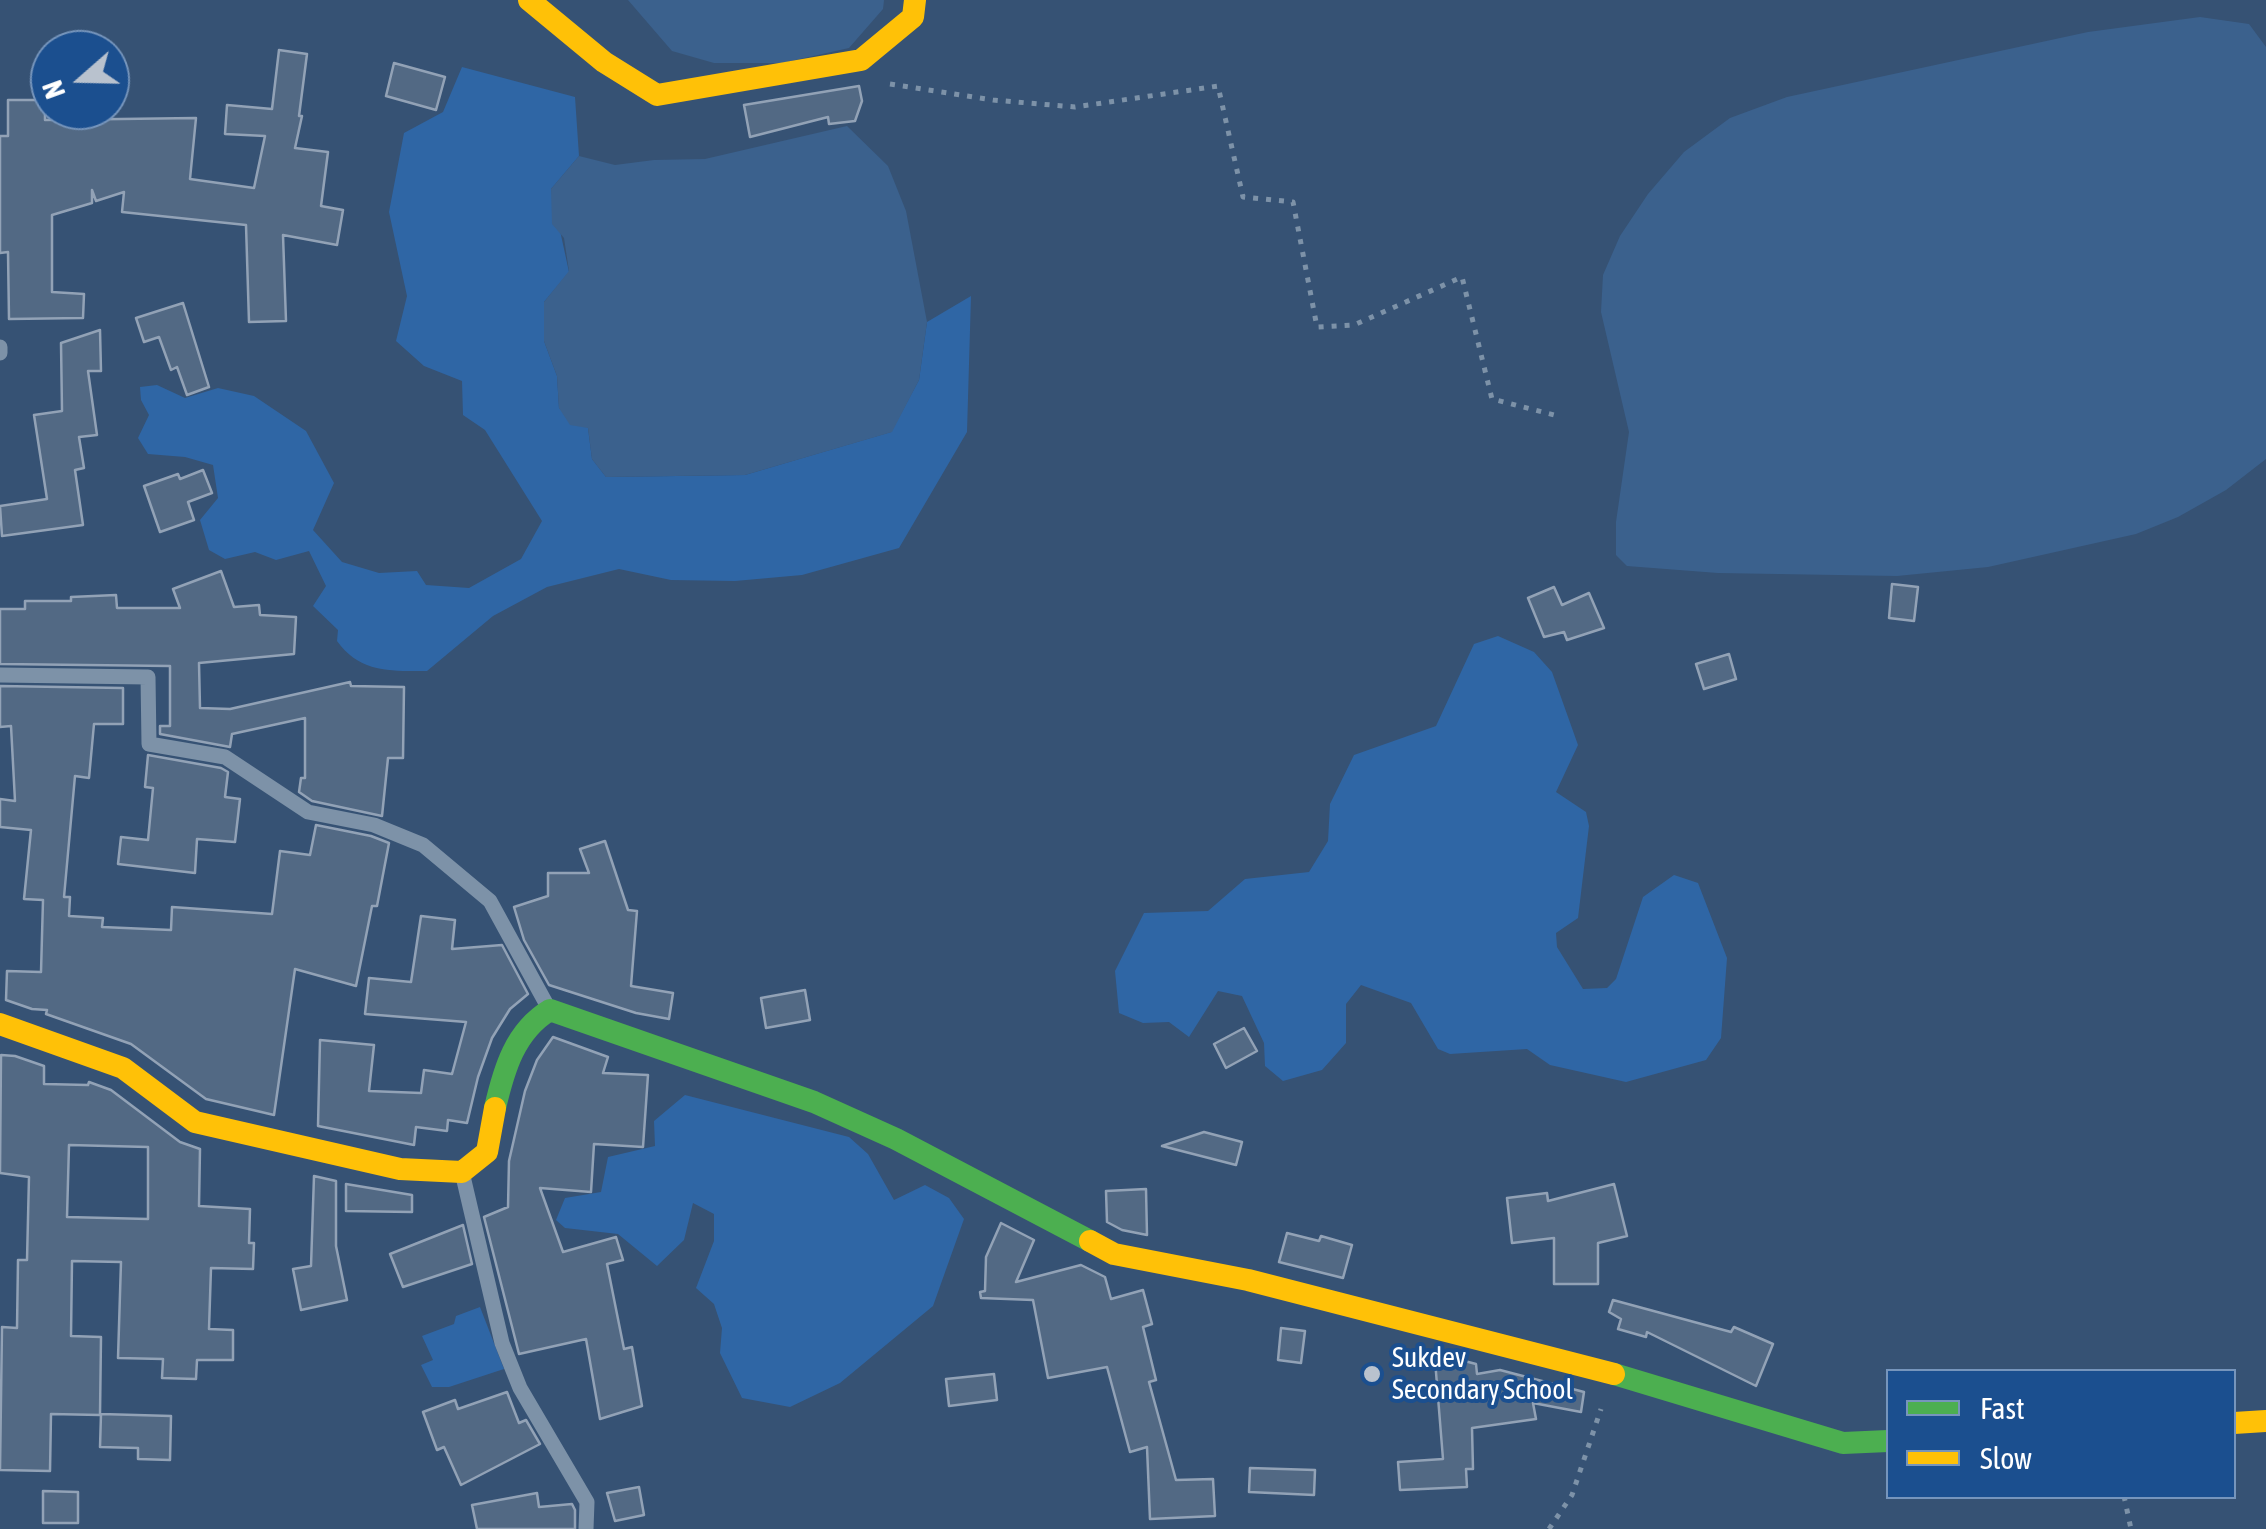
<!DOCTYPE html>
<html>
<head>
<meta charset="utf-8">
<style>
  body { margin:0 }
  #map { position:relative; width:2266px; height:1529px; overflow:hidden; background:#365274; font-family:"Asap Condensed",sans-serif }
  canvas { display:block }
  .legend { position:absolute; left:1886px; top:1369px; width:350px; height:130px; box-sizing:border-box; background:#1b4f8f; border:2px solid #7695bc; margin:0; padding:12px 18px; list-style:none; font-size:30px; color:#fff }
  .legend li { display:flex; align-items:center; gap:20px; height:50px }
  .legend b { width:50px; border:2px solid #7695bc }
  .north { position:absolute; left:30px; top:30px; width:100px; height:100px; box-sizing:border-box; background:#1b4f8f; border:2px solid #7695bc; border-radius:50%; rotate:250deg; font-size:28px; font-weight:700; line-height:40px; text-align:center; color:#fff }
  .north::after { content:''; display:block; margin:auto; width:35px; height:45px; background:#b9c2ce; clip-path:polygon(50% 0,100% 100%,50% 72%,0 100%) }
</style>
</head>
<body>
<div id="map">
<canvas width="2266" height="1529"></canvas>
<ul class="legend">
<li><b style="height:12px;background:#4caf50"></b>Fast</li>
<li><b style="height:12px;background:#ffc107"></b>Slow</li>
</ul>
<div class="north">N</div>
</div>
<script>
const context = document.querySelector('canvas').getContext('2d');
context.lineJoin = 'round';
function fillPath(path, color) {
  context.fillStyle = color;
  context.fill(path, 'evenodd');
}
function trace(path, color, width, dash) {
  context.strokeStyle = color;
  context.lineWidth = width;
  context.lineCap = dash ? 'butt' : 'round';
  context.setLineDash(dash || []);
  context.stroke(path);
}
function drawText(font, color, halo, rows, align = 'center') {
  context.font = font + ' "Asap Condensed",sans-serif';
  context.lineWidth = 8;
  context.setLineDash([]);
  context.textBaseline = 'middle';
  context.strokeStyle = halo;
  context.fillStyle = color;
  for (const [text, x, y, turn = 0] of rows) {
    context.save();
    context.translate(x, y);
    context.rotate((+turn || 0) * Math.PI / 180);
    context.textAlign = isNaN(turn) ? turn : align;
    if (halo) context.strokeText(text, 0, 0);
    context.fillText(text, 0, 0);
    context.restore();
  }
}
const green = new Path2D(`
  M462 67 575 97 579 156 551 189 569 272 544 302V341L557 376 559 408 588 428 592 459 606 477 745 475 891 432 919 380 927 322 971 296 967 432 899 548 802 575 735 581 671 580 619 569 547 587 493 616 427 671C390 671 360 673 337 641L338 630 313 606 326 586 309 551 276 560 255 552 225 559 209 550 200 520 218 498 213 465 185 457 148 454 138 438 149 415 141 400 140 387 157 385 185 398 218 388 254 396 306 431 334 483 313 530 342 562 379 573 417 571 426 585 469 588 521 559 542 521 485 430 463 415 462 381 424 366 396 341 407 296 389 212 404 133 443 112Z
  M1498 636 1534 652 1552 672 1578 745 1556 792 1586 812 1589 826 1578 918 1556 933 1557 947 1583 989 1607 988 1616 979 1643 897 1674 875 1698 883 1727 958 1721 1038 1706 1060 1626 1082 1550 1065 1527 1049 1450 1054 1438 1049 1411 1003 1361 985 1346 1004V1043L1322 1070 1283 1081 1265 1066 1264 1043 1242 996 1218 991 1189 1037 1169 1022 1143 1023 1119 1013 1115 971 1144 913 1208 911 1245 879 1309 872 1328 841 1330 804 1354 755 1436 726 1474 644Z
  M685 1095 849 1137 868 1154 894 1200 925 1185 949 1198 964 1219 933 1306 840 1383 790 1407 742 1398 720 1353 722 1328 714 1304 696 1288 714 1241V1214L693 1203 684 1240 657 1266 618 1234 565 1228 556 1220 565 1198 601 1192 608 1157 655 1146 654 1121Z
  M480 1307 504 1369 449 1387H432L421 1365 433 1360 422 1336 454 1324 456 1316Z`);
const water = new Path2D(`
  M628 0H884L883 9 849 48 782 63H714L672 51Z
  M2200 17 2249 24 2266 47V459L2226 490 2178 517 2136 534 1988 567 1897 576 1718 573 1627 566 1616 555V522L1629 432 1601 312 1603 275 1620 236 1648 194 1684 152 1730 118 1787 97 2088 32Z
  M847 126 888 166 906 211 927 322 919 380 892 432 745 475 606 477 592 459 588 428 570 425 559 408 557 376 544 341V302L569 271 564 238 552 224 551 189 579 156 615 165 654 160 705 159Z`);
const building = new Path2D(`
  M279 50 307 54 299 116H302L295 148 328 152 321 206 343 210 337 245 283 235 286 321 249 322 246 225 122 212 124 192 96 201 92 190V203L52 215V292L84 294 83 318 9 319 8 252 0 253V136H8V100H45V120L196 118 190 179 254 188 265 136 225 134 227 105 272 109Z
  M394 63 445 77 436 110 386 96Z
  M859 86 862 101 855 121 829 124 828 117 750 137 744 105Z
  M183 303 209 387 187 395 177 367 171 370 159 337 144 342 136 318Z
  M100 330 101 371H88L97 435 79 437 84 468 75 470 83 525 2 536 0 506 47 499 34 415 62 411 61 343Z
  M203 470 212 493 188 502 194 520 160 532 144 486 178 474 180 479Z
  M221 571 234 607 259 605 260 615 296 617 294 654 199 663 200 708 230 709 350 682 351 686 404 687 403 758H388L382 816 312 801 299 792 301 778H305V718L232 734 230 747 160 734V726H170V666L0 664V609H25V601H71V597L116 595 117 608H180L173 589Z
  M1892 584 1918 587 1914 621 1889 618Z
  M1554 587 1562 605 1589 593 1604 628 1567 640 1564 632 1544 637 1528 598Z
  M1729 654 1736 679 1704 689 1696 664Z
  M0 686 123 688V724H94L89 778 75 776 64 897H70L69 916 103 918 102 927 171 930 172 907 272 914 280 851 310 855 316 825 371 836 389 843 377 906H372L356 986 295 969 274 1115 206 1099 131 1044 46 1014 47 1010 32 1009 6 1000 7 971 41 972 43 900 24 899 31 830 0 827V799L15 801 11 726 0 727Z
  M148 755 221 768 228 772 225 797 240 799 235 842 197 839 195 873 118 864 121 837 148 840 153 788 145 787Z
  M605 841 628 910 637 911 631 986 673 993 669 1019 636 1013 549 985 524 940 514 907 548 896V873H589L580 849Z
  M421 916 455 920 452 949 502 945 528 994 510 1009 492 1038 478 1077 467 1123 448 1120 447 1131 416 1127 414 1145 318 1126 320 1040 374 1045 369 1091 421 1093 424 1070 452 1074 466 1022 365 1014 369 978 411 982Z
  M805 990 810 1020 766 1028 761 998Z
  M1244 1028 1257 1051 1226 1068 1214 1044Z
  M553 1037 608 1057 603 1073 648 1075 643 1147 594 1144 591 1192 540 1188 563 1252 616 1237 623 1260 607 1264 624 1349 632 1347 642 1406 600 1419 586 1339 519 1354 484 1217 508 1207 509 1161 525 1091 537 1060Z
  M1 1055 15 1056 44 1066V1084L88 1085 89 1082 111 1090 180 1142 200 1149 199 1206 250 1209 249 1243H254L253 1269 211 1268 209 1329 233 1330V1360H197L196 1379 162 1378 163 1359 118 1358 121 1262 72 1261 71 1336 101 1337 100 1415 51 1414 50 1471 0 1470 2 1327 17 1328 18 1260H27L29 1177 0 1173ZM69 1145 148 1147V1219L67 1217Z
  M1204 1132 1242 1142 1236 1165 1162 1146Z
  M314 1176 336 1181V1246L347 1300 301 1310 293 1269 311 1266Z
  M346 1184 412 1195V1212L346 1211Z
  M1614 1184 1627 1236 1598 1243V1284H1554V1238L1512 1243 1507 1198 1547 1193 1548 1201Z
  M1146 1189 1147 1235 1122 1230 1107 1222 1106 1191Z
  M1001 1223 1034 1240 1016 1282 1081 1265 1105 1277 1111 1299 1143 1290 1152 1324 1143 1327 1156 1380 1149 1382 1176 1480 1213 1479 1215 1516 1150 1519 1147 1447 1130 1452 1107 1367 1048 1378 1033 1300 981 1298 980 1292 985 1291 986 1257Z
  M463 1225 472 1264 403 1287 390 1254Z
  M1287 1233 1319 1241 1321 1236 1352 1245 1343 1278 1279 1262Z
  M1613 1300 1731 1332 1734 1327 1773 1344 1756 1386 1647 1332 1646 1337 1618 1329 1621 1319 1609 1312Z
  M1281 1328 1305 1331 1301 1363 1278 1360Z
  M1453 1358 1476 1364 1477 1374 1500 1370 1584 1392 1581 1412 1533 1403 1536 1419 1472 1428 1473 1469H1466L1467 1487 1400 1490 1398 1462 1443 1459 1435 1360Z
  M994 1374 997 1400 949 1406 946 1379Z
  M507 1392 519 1423 526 1420 540 1444 461 1485 444 1447 437 1450 423 1412 455 1400 458 1409Z
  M101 1414 171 1416 170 1460 138 1459V1448L100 1447Z
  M1250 1468 1315 1470 1314 1495 1249 1492Z
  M639 1487 644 1515 615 1521 607 1493Z
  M43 1491 78 1492V1523H43Z
  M537 1493 539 1507 572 1504 575 1510V1529H477L472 1505Z`);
const path = new Path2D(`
  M890 84 993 100 1075 107 1218 86 1243 197 1293 202 1317 327 1354 325 1462 277 1492 399 1558 416
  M2124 1496 2131 1529
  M1549 1529 1572 1495 1601 1409`);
const lane = new Path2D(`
  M0 347V353
  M0 675 148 677 149 744 225 757 308 812 374 825 423 845 490 901 548 1007
  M462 1172 502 1343 520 1388 587 1502 586 1529`);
const fast = new Path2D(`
  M495 1108C504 1069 515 1031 550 1010L814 1102 896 1139 1090 1241
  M1614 1374 1843 1443 1888 1441`);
const slow = new Path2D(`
  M529 0 604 62 657 95 861 60 913 17 915 0
  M0 1024 123 1068 195 1122 400 1169 462 1172 487 1152 495 1108
  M1090 1241 1114 1254 1248 1280 1614 1374
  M2234 1423 2266 1421`);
const markers = [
  [1372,1374,10,"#b9c2ce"]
];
const poiNames = [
  ["Sukdev",1392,1358],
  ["Secondary School",1392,1390]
];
fillPath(green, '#2f66a5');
fillPath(water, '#3b618d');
fillPath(building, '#526984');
trace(building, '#92a2b6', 2.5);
trace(path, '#7d92a8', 5, [5, 8]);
trace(lane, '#7d92a8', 15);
trace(fast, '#4caf50', 22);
trace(slow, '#ffc107', 22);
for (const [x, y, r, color] of markers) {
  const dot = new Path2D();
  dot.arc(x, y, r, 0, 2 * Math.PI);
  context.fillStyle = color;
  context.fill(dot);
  trace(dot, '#1b4f8f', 4);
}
drawText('28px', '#fff', '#1b4f8f', poiNames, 'left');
</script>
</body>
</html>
